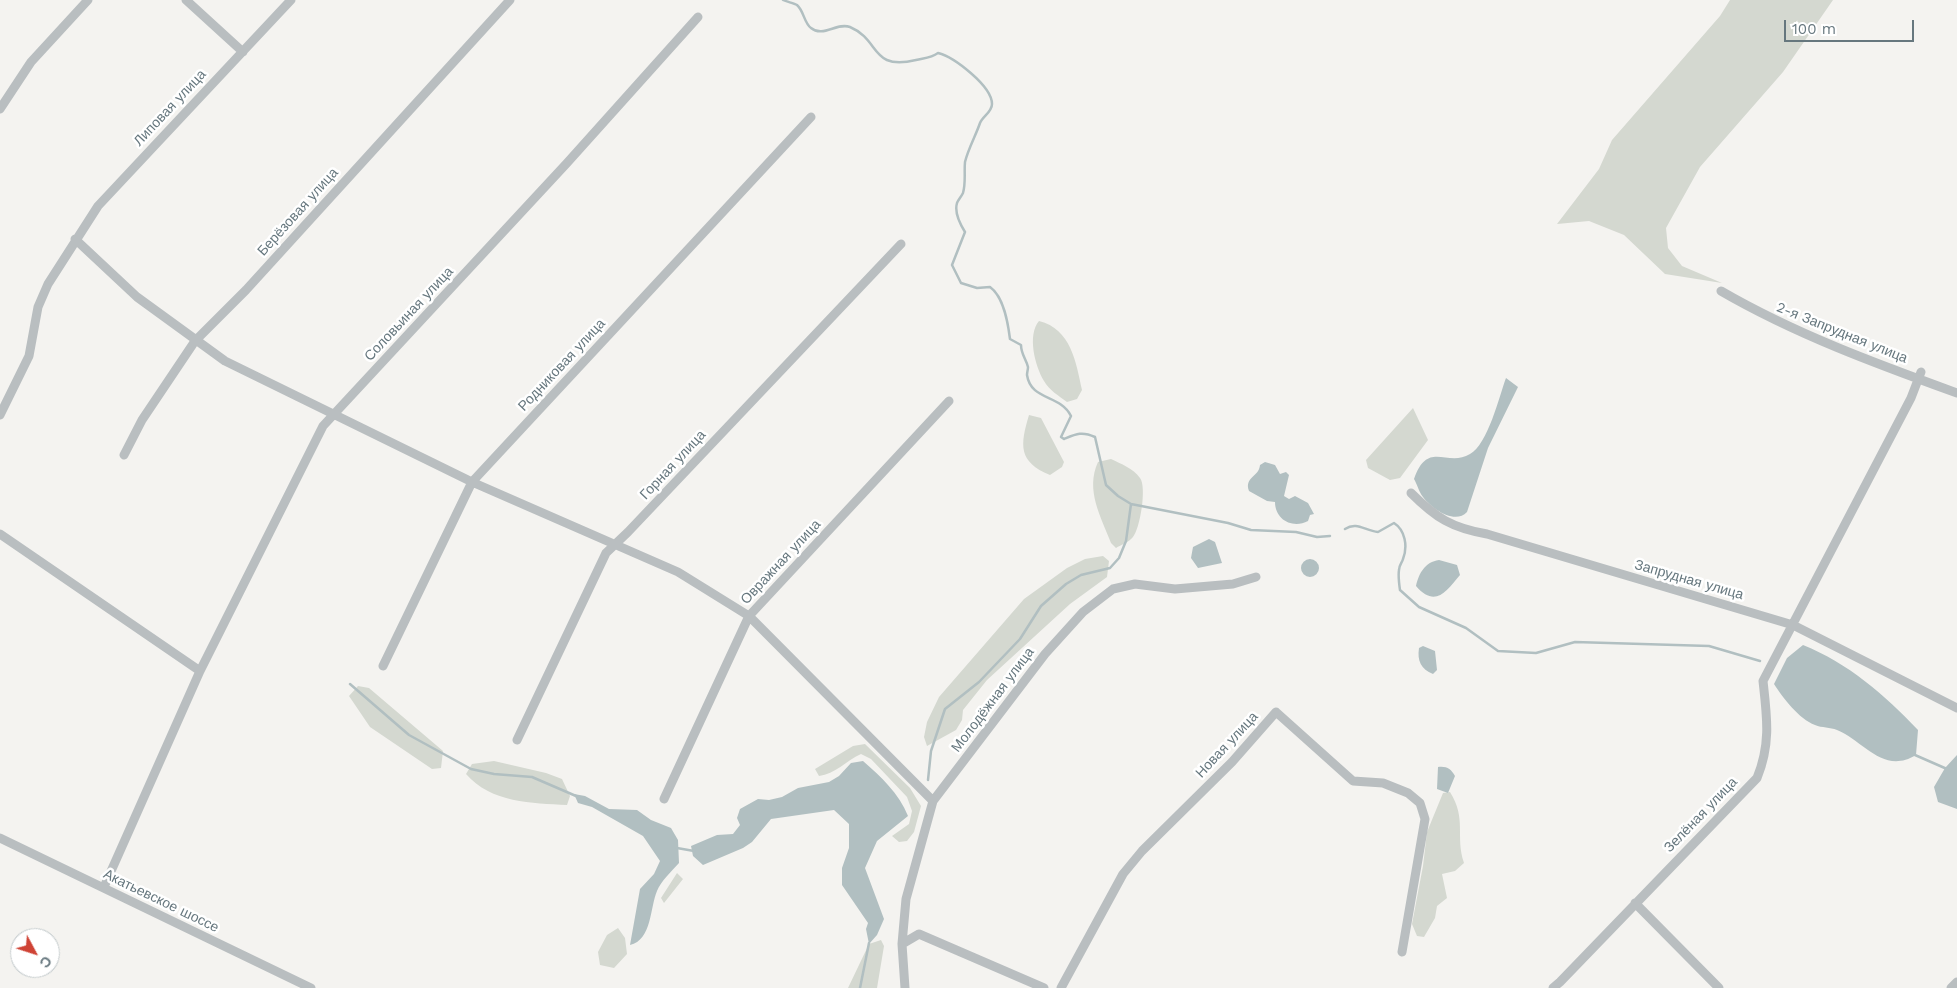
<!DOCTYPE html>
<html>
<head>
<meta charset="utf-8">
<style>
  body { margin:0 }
  #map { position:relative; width:1957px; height:988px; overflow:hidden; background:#f4f3f0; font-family:"Work Sans",sans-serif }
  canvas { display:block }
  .north { position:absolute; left:10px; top:928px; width:50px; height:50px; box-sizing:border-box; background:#fff; border:1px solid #c2c9cb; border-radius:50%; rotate:130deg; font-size:14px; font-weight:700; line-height:20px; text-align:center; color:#66777e }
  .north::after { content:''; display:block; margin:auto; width:18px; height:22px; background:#cf4335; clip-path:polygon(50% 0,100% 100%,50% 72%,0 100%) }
  .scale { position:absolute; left:1784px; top:20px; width:130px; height:22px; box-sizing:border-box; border:2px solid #66777e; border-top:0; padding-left:6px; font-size:15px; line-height:18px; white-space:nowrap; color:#66777e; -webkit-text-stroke:4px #fff; paint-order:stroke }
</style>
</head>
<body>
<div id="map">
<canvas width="1957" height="988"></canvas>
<div class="north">С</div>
<div class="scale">100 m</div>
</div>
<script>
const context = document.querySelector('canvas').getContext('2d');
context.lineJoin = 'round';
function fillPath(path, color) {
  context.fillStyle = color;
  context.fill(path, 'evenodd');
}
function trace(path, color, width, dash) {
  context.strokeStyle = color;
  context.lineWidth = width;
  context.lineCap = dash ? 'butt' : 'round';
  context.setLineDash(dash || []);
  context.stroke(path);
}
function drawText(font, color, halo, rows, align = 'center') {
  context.font = font + ' "Work Sans",sans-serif';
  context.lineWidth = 5;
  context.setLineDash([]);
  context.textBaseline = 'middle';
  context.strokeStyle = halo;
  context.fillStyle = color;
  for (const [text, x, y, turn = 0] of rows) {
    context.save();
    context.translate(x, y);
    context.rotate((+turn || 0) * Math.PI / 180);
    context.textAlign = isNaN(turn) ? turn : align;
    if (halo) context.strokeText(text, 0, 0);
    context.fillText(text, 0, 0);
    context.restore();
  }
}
const green = new Path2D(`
  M1730 0H1833L1783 72 1700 167 1666 228 1668 248 1682 266 1722 283 1665 274 1624 235 1589 221 1557 224 1599 169 1612 140 1720 16Z
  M1039 321C1071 329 1076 362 1082 390L1077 399 1067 402C1059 396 1049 390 1044 381 1035 366 1027 335 1039 321Z
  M1413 408 1428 440 1400 478 1390 480 1368 468 1366 460Z
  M1029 415 1041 418 1064 462 1062 467 1050 475C1018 462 1020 445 1029 415Z
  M1111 459C1121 464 1133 468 1140 478 1147 487 1140 529 1133 537 1129 542 1121 545 1116 548L1111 543C1101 517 1085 490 1098 462Z
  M1103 556 1109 561 1107 577 1070 604 987 680 963 710 962 720 956 730 927 746 924 737 927 722 939 697 1024 599 1067 568 1085 559Z
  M358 686 369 688 443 751 441 768 432 769 370 727 349 696Z
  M865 744 910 788 921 806 914 832 907 841 899 842 892 836 909 824 912 811 907 797 871 759 861 754C846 761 835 774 819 776L815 769 853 746Z
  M494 761 546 773 562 779 570 796 567 805C532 803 491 803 466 774L472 764Z
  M1450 792C1467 819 1455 836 1464 863L1455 871 1442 874 1447 898 1437 906 1435 918 1424 937 1417 936 1412 924 1423 866 1427 832 1443 793Z
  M677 873 683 879 664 903 661 898Z
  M618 928 625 938 627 954 614 968 600 965 598 952 607 935Z
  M881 940 884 946 877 988H848L869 944Z`);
const water = new Path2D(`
  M1506 378 1518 387 1488 448 1467 512C1455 525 1432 509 1423 497 1419 492 1417 484 1414 479 1428 439 1447 468 1470 454 1488 444 1499 397 1506 378Z
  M1265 462 1275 465 1280 474 1286 472 1289 475 1284 496 1289 499 1295 496 1308 503 1314 514 1310 515 1308 521C1293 529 1275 520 1275 502L1267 501 1249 491C1244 477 1259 477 1260 465Z
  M1209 539 1215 542 1222 563 1198 568 1191 558 1193 547Z
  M1301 568a9 9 0 1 1 18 0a9 9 0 1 1-18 0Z
  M1439 560 1457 565 1460 575C1446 592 1435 608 1416 586 1419 573 1425 562 1439 560Z
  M1803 645C1848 663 1885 695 1918 730L1916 755C1883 775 1864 741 1837 730 1830 727 1822 728 1815 725 1799 719 1783 698 1774 684L1787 658Z
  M1423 646 1435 651 1437 670 1433 674C1421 669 1417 661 1419 648Z
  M1957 755V809L1938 802 1934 787 1945 768Z
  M863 761C881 777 899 793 908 816L877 841 865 868 884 919 877 935 869 944 866 929 868 923 842 885V868L849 848V824L834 810 771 819 752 842 743 848 703 865 693 856 691 846 717 835 733 834 740 825 737 818 740 809 758 799 769 800 782 797 798 788 829 782 839 776 851 763Z
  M1438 767C1447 766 1451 769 1455 776L1448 793 1437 789Z
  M574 794 585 796 609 809 637 810 651 820 671 828 678 840 679 863C672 871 661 881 657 891 650 907 652 940 630 945L640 889 654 874 660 861 643 836 592 807 578 803Z`);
const stream = new Path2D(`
  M783 0C787 2 794 3 797 5 804 11 804 23 811 28 823 38 837 22 850 27 881 40 870 71 916 60 924 58 931 58 938 53 954 57 992 86 992 104 992 112 983 116 980 123 976 135 968 149 965 162 964 172 966 183 963 193 961 197 958 200 957 203 954 213 960 224 965 232L952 265 961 283 977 288 990 287C1004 297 1008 323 1010 339L1021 345C1021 354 1026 359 1028 367 1028 370 1027 372 1027 375 1031 401 1060 394 1071 416L1061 437 1064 439C1076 434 1082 431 1095 437L1106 485 1118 496 1131 504 1228 523 1251 530 1296 532 1317 537 1330 536
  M1345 529C1357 521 1365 531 1378 532L1394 523C1405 530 1408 546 1403 559 1402 563 1399 565 1399 570 1398 576 1399 583 1400 590L1419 607 1466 628 1498 651 1536 653 1575 642 1709 646 1760 661
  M350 684 409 735 471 769 494 774 532 777 576 796
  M1915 755 1947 769
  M928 780 931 751 945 709 979 682 1020 639 1041 606 1066 584 1081 575 1110 568 1119 558 1126 541 1131 504
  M677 848 694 851
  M860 988 869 943`);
const minor = new Path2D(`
  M186 0 243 52
  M0 109 31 62 88 0
  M75 239 137 297 225 361 472 482 678 572 749 616 933 801
  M1721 291C1795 334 1877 364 1957 393
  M0 415 29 356 38 307 48 284 98 206 291 0
  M124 455 142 420 195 341 246 290 510 0
  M1411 493C1436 518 1452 528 1487 534L1793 625 1957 708
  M0 534 200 671
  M383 666 472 482 811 117
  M517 740 606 553 628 532 901 244
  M664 799 749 616 949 401
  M0 838 311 988
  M104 887 200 671 323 426 567 163 698 17
  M1635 903 1719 988
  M902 944 919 934 1044 988
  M905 988 902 944 906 899 933 801 1045 654 1083 612 1113 589 1135 584 1175 589 1233 584 1256 577
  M1061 988 1123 874 1142 851 1232 762 1276 712 1353 781 1383 783 1408 793 1420 803 1425 819 1402 952
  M1553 988 1560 982 1757 778C1771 744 1767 717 1763 681L1911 398 1921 372
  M1951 988 1957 982`);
const streetNames = [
  ["Липовая улица",170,108,-47],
  ["Берёзовая улица",298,212,-48],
  ["Соловьиная улица",409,314,-47],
  ["2-я Запрудная улица",1842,333,22],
  ["Родниковая улица",562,365,-47],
  ["Горная улица",673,465,-47],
  ["Овражная улица",781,562,-47],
  ["Запрудная улица",1689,580,16],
  ["Молодёжная улица",993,700,-53],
  ["Новая улица",1227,745,-47],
  ["Зелёная улица",1701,815,-46],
  ["Акатьевское шоссе",161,901,26]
];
fillPath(green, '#d4d8d0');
fillPath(water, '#b1bfc1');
trace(stream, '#b1bfc1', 2.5);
trace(minor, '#b9bec0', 9);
drawText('14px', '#66777e', '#fff', streetNames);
</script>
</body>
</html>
